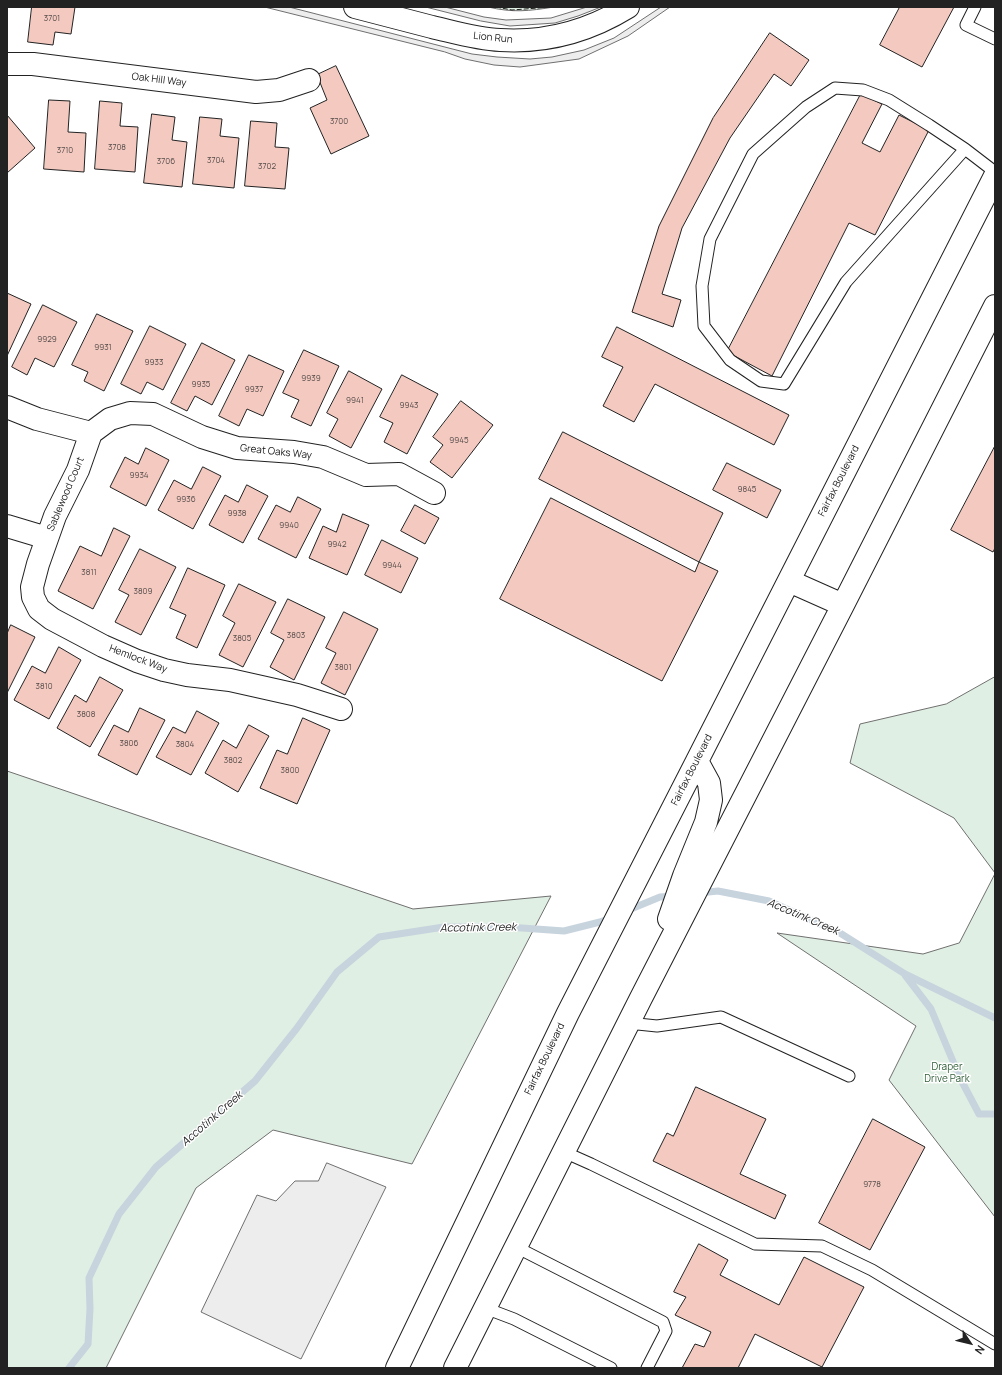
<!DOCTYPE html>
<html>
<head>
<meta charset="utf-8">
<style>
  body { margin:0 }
  #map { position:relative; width:1002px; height:1375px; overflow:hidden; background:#fff; font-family:Manrope,sans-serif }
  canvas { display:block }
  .frame { position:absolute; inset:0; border:8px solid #222; pointer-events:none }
  .north { position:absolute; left:950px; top:1323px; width:40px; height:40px; -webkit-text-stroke:3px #fff; paint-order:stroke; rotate:125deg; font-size:11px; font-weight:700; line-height:16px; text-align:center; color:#222 }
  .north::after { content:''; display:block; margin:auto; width:14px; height:18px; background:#222; clip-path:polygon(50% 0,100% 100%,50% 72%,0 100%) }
</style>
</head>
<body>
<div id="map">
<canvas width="1002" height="1375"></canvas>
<div class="frame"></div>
<div class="north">N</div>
</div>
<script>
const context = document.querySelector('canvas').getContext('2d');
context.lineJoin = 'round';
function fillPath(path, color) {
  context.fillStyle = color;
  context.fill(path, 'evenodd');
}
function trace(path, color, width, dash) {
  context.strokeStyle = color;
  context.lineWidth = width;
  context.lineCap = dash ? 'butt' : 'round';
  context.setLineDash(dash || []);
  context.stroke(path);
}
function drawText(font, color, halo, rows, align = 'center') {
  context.font = font + ' Manrope,sans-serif';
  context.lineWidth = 3;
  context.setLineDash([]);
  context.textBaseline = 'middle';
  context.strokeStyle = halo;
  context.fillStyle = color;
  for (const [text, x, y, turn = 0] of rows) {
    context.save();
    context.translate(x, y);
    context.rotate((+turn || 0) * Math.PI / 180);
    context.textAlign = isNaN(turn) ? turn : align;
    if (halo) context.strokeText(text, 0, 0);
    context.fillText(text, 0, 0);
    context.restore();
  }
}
const green = new Path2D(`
  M488 7H554C529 11 513 13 488 7Z
  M995 677V873L954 818 850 763 860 724 946 704Z
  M7 771 413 909 551 896 412 1164 273 1130 196 1188 106 1368H7Z
  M995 874V1217L889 1080 916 1026 777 933 923 954 959 943Z`);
const parking = new Path2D(`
  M265 7H289L472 54 497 57 530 59 552 57 584 50 614 38 661 7H670L628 36 579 59 520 67 494 65 465 59 445 52Z
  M426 7H445L484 17 506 20 551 18 587 7H601L578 16 555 23 510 26 481 21Z
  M327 1163 386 1187 301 1359 201 1312 257 1195 276 1201 295 1181H318Z`);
const stream = new Path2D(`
  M699 893 718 891 769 901 840 933 905 974 995 1018
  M626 911 660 897 675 896
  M905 975 931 1009 960 1078 979 1114H995
  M69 1368 88 1344 90 1309 89 1278 119 1214 156 1167 255 1081 297 1028 337 972 379 937 444 927H508L564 931 600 922 611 918`);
const building = new Path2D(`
  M32 7H75L71 34 55 32 53 45 28 42Z
  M900 7H954L922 67 880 45Z
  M770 33 809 60 791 86 774 74 730 138 682 228 662 294 681 300 673 327 632 312 659 226 713 118Z
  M336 66 369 136 331 154 310 108 327 100 317 75Z
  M861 94 882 104 862 143 880 152 899 115 929 130 875 235 849 223 772 376 727 352Z
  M49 100 70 101 68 132 86 133 84 172 44 169Z
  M100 101 122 103 120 126 138 127 135 172 95 169Z
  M152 114 175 117 172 140 187 142 182 187 144 183Z
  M7 115 35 148 7 173Z
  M200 117 222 119 220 136 239 138 234 188 193 184Z
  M251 121 277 123 275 147 289 148 285 189 245 186Z
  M7 293 31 304 7 356Z
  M43 305 77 322 54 367 35 358 27 375 12 367Z
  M97 314 133 331 104 391 84 381 88 372 72 365Z
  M150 326 186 344 163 390 147 382 141 394 121 384Z
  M617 327 789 415 774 445 655 384 634 422 603 406 623 367 602 357Z
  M202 343 235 360 212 405 195 396 187 411 171 403Z
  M304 350 339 366 311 426 291 417 299 400 283 393Z
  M249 355 284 371 263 416 247 409 239 426 219 416Z
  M349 371 382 389 351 448 329 436 338 419 327 413Z
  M402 375 438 394 407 454 384 442 393 423 380 417Z
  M461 401 493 425 452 478 430 462 443 445 433 437Z
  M563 432 723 513 699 562 539 479Z
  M995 446V548L993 552 951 530Z
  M146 448 169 460 146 506 110 487 125 457 138 464Z
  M727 463 781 490 767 518 713 490Z
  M203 467 221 476 193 529 158 510 174 480 191 489Z
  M247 485 268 496 243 543 209 525 225 495 238 502Z
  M298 497 321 509 296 558 258 539 276 505 290 512Z
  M551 498 695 572 699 562 718 571 662 681 500 599Z
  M415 505 439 518 425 544 401 531Z
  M343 514 369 525 347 575 309 558 323 526 336 532Z
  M114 528 130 536 93 609 58 591 80 546 101 556Z
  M382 540 418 558 401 593 365 575Z
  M140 549 176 567 141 635 115 622 129 595 119 590Z
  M188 568 225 585 197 648 176 638 186 615 170 608Z
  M239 584 276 602 243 667 219 655 235 623 223 616Z
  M288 599 325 617 294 680 270 667 284 640 271 633Z
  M344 612 378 629 345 695 321 683 336 653 326 648Z
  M11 625 35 637 7 693V634Z
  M59 647 81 660 49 719 14 700 32 666 45 673Z
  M100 677 123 690 90 747 57 728 75 695 86 702Z
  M140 708 165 720 137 775 98 755 114 725 128 732Z
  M197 711 219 723 191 775 156 757 173 727 185 733Z
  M303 718 330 730 297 804 260 788 277 750 287 754Z
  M249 725 269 736 238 792 205 773 223 740 236 748Z
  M696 1087 766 1119 740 1174 786 1195 775 1219 653 1161 667 1133 673 1136Z
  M873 1119 925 1147 870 1250 819 1223Z
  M699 1244 728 1260 720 1275 779 1305 804 1257 864 1287 822 1367 755 1334 738 1368H682L695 1344 704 1347 711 1332 675 1315 686 1297 674 1292Z`);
const service = new Path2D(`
  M975 7 966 25 995 39
  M965 149 846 282 784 384 761 381 730 360 704 326 702 286 710 239 753 154 806 107 835 88 863 90 889 100 929 125 965 149 995 172
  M628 1023 657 1026 721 1017 849 1076
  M564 1152 591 1164 755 1244 822 1246 872 1270 995 1344
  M516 1247 663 1322 666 1331 647 1368
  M485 1308 514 1319 611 1368`);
const minor = new Path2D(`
  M7 64H33L256 92 279 90 309 80
  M7 407 37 419 91 433 110 419 130 413 153 414 202 437 237 448 294 452 323 457 366 475 399 474 434 493
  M91 433 78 470 55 516 38 564 32 587 33 597 39 609 52 619 103 646 137 661 164 670 187 675 230 680 297 695 341 709
  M7 526 47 538`);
const tertiary = new Path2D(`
  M355 7C381 14 406 20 432 27 454 32 477 39 500 40 546 43 589 31 628 7`);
const primary = new Path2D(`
  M789 581 843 605
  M669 919 684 876 706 822 711 800 709 783 697 761
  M397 1368 568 1013 697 761 995 176
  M455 1368 641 998 843 605 995 306`);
const fence = new Path2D(`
  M496 7 512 10 551 7`);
const numberNames = [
  ["3701",52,19],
  ["3700",339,122],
  ["3708",117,148],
  ["3710",65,151],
  ["3704",216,161],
  ["3706",166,162],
  ["3702",267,167],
  ["9929",47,340],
  ["9931",103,348],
  ["9933",154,363],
  ["9939",311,379],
  ["9935",201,385],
  ["9937",254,390],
  ["9941",355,401],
  ["9943",409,406],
  ["9945",459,441],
  ["9934",139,476],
  ["9845",747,490],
  ["9936",186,500],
  ["9938",237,514],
  ["9940",289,526],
  ["9942",337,545],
  ["9944",392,566],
  ["3811",89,573],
  ["3809",143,592],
  ["3803",296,636],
  ["3805",242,639],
  ["3801",343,668],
  ["3810",44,687],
  ["3808",86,715],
  ["3806",129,744],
  ["3804",185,745],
  ["3802",233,761],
  ["3800",290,771],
  ["9778",872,1185]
];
const streetNames = [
  ["Lion Run",493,38,6],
  ["Oak Hill Way",159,80,7],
  ["Great Oaks Way",276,452,6],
  ["Fairfax Boulevard",839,481,-63],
  ["Sablewood Court",66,494,-67],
  ["Hemlock Way",138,659,21],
  ["Fairfax Boulevard",692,770,-63],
  ["Fairfax Boulevard",545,1059,-64]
];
const parkNames = [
  ["Draper",947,1067],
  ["Drive Park",947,1079]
];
const waterNames = [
  ["Accotink Creek",803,917,23],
  ["Accotink Creek",478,928,-1],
  ["Accotink Creek",212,1119,-41]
];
fillPath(green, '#e0efe3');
trace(green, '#6f6f6f', 1);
fillPath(parking, '#ededed');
trace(parking, '#6f6f6f', 1);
trace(stream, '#c7d3dd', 7);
fillPath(building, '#f3c9c0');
trace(building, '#222', 1);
trace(service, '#222', 13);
trace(minor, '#222', 24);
trace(tertiary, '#222', 24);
trace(primary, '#222', 24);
trace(service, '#fff', 11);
trace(minor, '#fff', 22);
trace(tertiary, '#fff', 22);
trace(primary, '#fff', 22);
trace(fence, '#222', 1, [5, 2]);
drawText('8px', '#564c4a', null, numberNames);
drawText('10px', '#222', '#fff', streetNames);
drawText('10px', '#2f5e38', '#fff', parkNames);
drawText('italic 11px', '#222', '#fff', waterNames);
</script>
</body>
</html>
